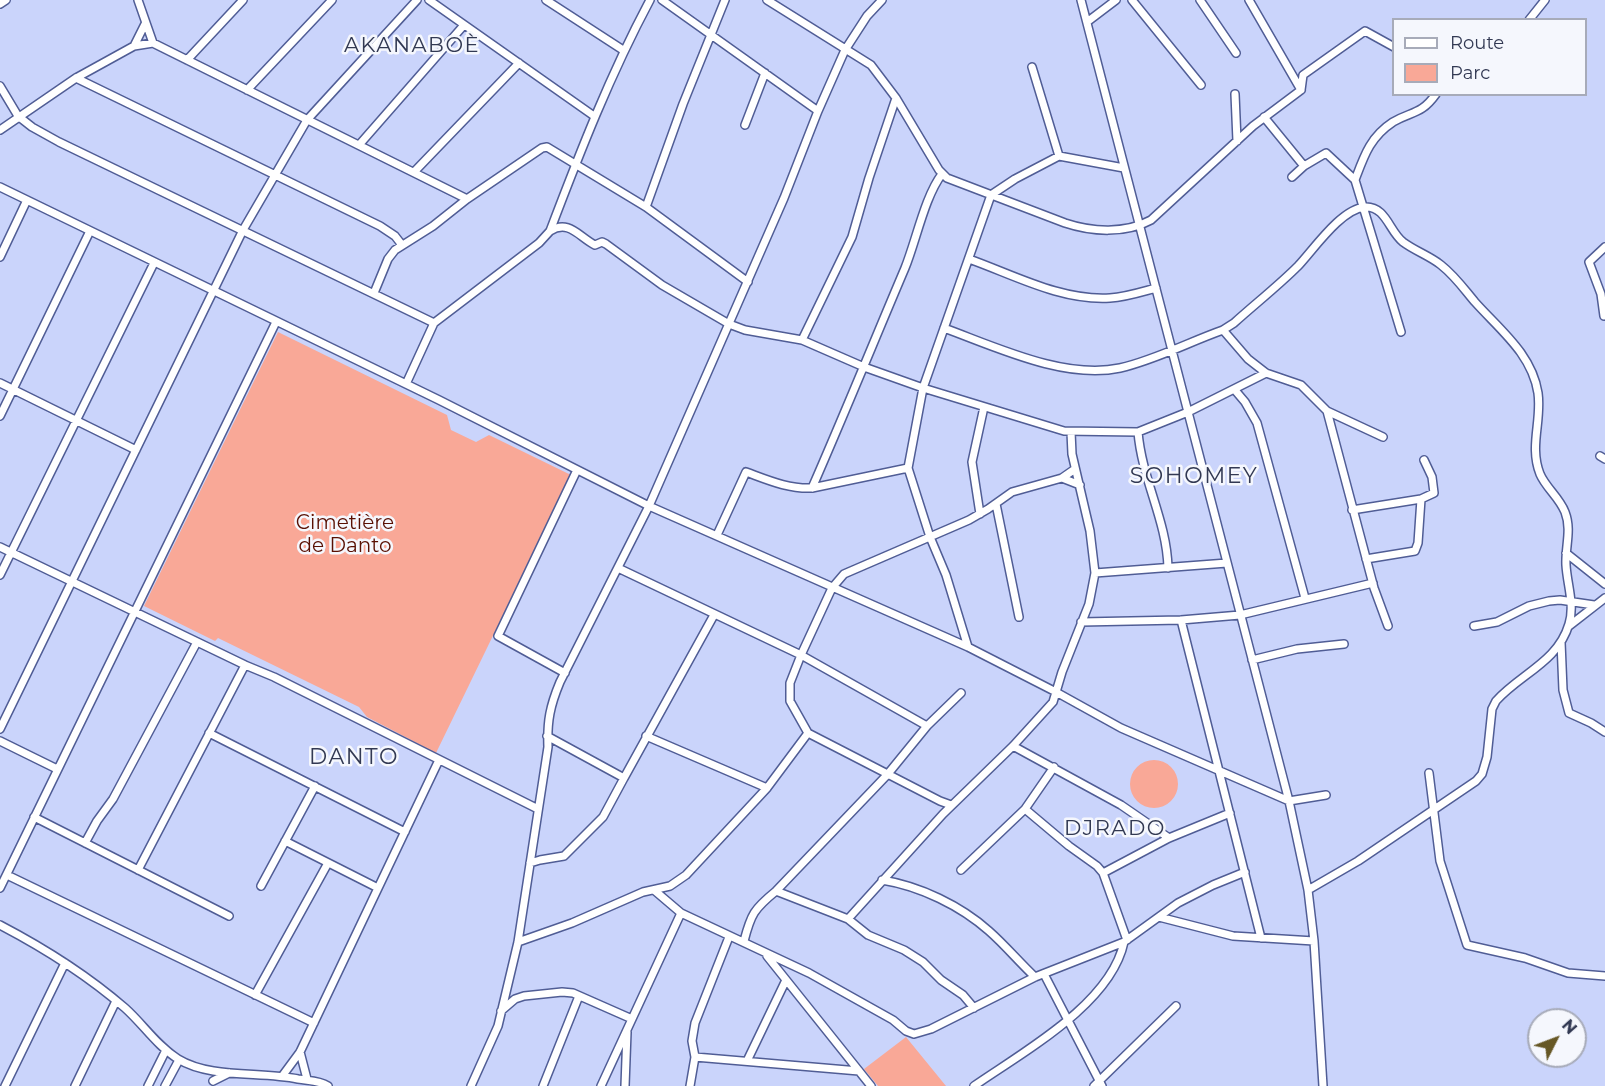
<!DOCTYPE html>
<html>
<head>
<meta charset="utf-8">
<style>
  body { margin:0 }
  #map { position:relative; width:1605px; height:1086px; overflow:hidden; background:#cad4fb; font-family:Montserrat,sans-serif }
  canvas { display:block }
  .legend { position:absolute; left:1392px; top:18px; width:195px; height:78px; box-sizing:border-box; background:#f5f7fd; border:2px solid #a7abb9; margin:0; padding:8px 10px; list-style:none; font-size:18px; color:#323953 }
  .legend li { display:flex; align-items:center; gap:12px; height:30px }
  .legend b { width:30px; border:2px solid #a7abb9 }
  .north { position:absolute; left:1527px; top:1008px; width:60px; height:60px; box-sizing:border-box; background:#f5f7fd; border:2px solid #a7abb9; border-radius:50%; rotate:48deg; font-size:16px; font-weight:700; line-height:24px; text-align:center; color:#323953 }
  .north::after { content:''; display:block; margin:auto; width:21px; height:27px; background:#665725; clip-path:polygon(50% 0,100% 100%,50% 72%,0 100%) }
</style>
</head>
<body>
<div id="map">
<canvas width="1605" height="1086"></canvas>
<ul class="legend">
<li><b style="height:8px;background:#fff"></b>Route</li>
<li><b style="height:16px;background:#f9a897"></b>Parc</li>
</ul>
<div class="north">N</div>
</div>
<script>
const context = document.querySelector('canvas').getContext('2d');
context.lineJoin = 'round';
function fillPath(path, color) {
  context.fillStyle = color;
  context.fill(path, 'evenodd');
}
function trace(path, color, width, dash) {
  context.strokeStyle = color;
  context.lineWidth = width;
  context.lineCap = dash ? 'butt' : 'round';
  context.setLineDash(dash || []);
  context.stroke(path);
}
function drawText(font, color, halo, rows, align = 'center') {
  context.font = font + ' Montserrat,sans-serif';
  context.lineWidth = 5;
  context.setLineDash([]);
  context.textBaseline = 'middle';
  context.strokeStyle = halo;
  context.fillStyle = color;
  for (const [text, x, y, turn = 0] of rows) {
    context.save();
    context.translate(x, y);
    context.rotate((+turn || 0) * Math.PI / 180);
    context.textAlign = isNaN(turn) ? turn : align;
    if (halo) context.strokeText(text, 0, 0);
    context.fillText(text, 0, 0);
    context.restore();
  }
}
const green = new Path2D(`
  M278 332 447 415 451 430 476 442 489 435 571 475 436 753 367 717 359 707 218 638 215 641 144 606Z
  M1130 784a24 24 0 1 1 48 0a24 24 0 1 1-48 0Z
  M906 1037 946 1086H878L864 1069Z`);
const minor = new Path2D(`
  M138 0 153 43
  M429 0 594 116
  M546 0 623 50
  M662 0 818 111
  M767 0 871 65 896 98 939 170 947 178 1065 223C1092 232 1125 234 1151 220L1253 126 1301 90 1249 0
  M1081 0 1289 801 1308 890 1314 941 1323 1086
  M1132 0 1201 85
  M1200 0 1236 53
  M0 4 6 0
  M1529 20 1545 0
  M1087 22 1116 0
  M134 46 145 24
  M187 60 243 0
  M1032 67 1059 156
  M76 78 380 226 395 236 402 245
  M0 86 18 116 32 127 59 142 434 323
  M247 90 332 0
  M1301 90 1303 75 1365 31 1394 47
  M1235 94 1237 141
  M1264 117 1304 166
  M745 125 765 73
  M0 130 76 78 134 46 153 43 467 199
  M359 145 464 25
  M414 172 519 63
  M1292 177 1304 166 1326 153 1355 180C1364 156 1370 137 1393 122 1412 111 1421 115 1436 94
  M1355 180 1401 332
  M0 187 439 400 649 506 968 647 1056 692 1121 728 1289 801 1326 795
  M646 207 683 104 725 0
  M550 231C569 219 579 237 595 245L602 242 606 244 662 285 729 324 745 330 802 340 864 367 923 388 1064 431 1138 432 1188 412 1266 373
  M0 257 27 200
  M969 259C1014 275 1061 301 1110 298 1126 297 1141 292 1156 288
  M374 293 388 259 395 250 433 226 467 199 542 148 547 147 646 207 748 282
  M1604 316 1601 294 1589 262 1605 247
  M944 328C996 347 1065 380 1120 368 1155 360 1189 342 1223 330L1234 323C1255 304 1278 286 1298 266 1314 249 1341 209 1365 207 1386 206 1389 231 1403 242 1415 251 1430 256 1441 265 1455 276 1464 289 1475 302 1500 330 1532 354 1538 393 1542 421 1529 446 1540 474 1546 488 1559 497 1565 512 1572 530 1565 547 1566 565 1567 584 1575 605 1569 624 1558 662 1520 674 1496 701L1492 709 1487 757 1482 774 1476 781 1358 861 1308 890
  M1223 330 1248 359 1266 373 1301 385 1327 411 1383 437
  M802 340 852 237 869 178 896 98
  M0 383 136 450
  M406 384 434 323 539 243 550 231C580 152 610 75 650 0
  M1234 389 1245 402 1257 423 1305 598
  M1327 411 1374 588 1388 626
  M0 416 90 231
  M1138 432C1142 480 1167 521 1168 568
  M1600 456 1605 459
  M1062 478 1080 485
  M812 488C844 415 874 341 905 268 916 241 925 196 942 174
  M996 504 1019 617
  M1352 510 1421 499
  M980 514 972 462 984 407
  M717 535 746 472C768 480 788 489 812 488L908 468
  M0 547 245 665 274 677 538 809
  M1566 553 1605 584
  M1366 559 1415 551 1418 543 1421 499 1434 493 1432 477 1424 460
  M618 568 801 655 927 726
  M1095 573 1227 563
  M0 575 154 263
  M1181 620 1261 938
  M1081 622 1181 620 1240 615 1373 583
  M1474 626 1497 622 1529 606 1549 601 1560 600 1594 605
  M1569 626 1605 598
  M1561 642 1563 690 1569 713 1591 723 1605 732
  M968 647 946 575 930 537 908 468 923 388 991 195 1015 179 1059 156 1124 168
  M1252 660 1297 649 1344 644
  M565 673 498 636 577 470
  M0 729 243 230 307 120 417 0
  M209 733 405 832
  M547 736 624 778 714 615
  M646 736 767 788
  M0 741 57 769
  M1013 746 1121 805 1169 838
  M1429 773 1440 861 1467 945 1525 958 1568 973 1605 976
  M951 805 940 801 808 733 790 701V683L801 655 832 588 844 574 969 520 988 509 1012 492 1062 478 1075 469
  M1025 809 1069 846 1097 866 1103 873 1127 940
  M34 817 229 916
  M285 841 378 888
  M85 843 97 821 113 799 197 642
  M530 863 540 860 564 856 603 817 624 778
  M138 870 245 665
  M961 870 1025 809 1054 767
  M1103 873 1169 838 1230 813
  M7 875 314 1023
  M882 880C920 886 961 906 989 931 1005 945 1019 962 1035 977
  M261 886 315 786
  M0 888 276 322
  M654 890 681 913 809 973 893 1020 906 1031 914 1034 931 1029 1035 977 1124 942 1178 903 1213 885 1245 872
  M776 891 848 919 868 935 904 950 923 962 941 980 963 995 974 1008
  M1159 917 1233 936 1314 941
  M848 919 943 814 1013 746 1053 702 1062 672 1089 604 1095 573 1090 531 1072 454 1071 432
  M0 925C44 948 87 975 125 1008 143 1024 157 1046 178 1059 211 1079 260 1071 298 1079 309 1081 318 1080 328 1086
  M744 941C751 914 754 909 776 891L887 775 927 726 961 693
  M518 942 572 923 643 892 670 886 686 875 767 788 808 733
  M767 956 871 1086
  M1044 974 1102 1086
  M255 995 328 863
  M501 1011 515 999 524 996 562 992 573 993 632 1019
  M300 1052 307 1079
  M695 1057 859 1071
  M747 1061 786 980
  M283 1075 300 1052 439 760
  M213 1081 229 1073
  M5 1086 65 963
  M75 1086 116 1001
  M148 1086 166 1050
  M165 1086 179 1060
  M471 1086 498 1026 518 942 548 747C547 721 550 706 560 682L649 506 784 198 818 111 845 50 867 16 882 0
  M543 1086 579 996
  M601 1086 681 913
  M625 1086 627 1032
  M690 1086 695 1057 692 1041 695 1023 729 937
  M974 1086C1023 1052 1111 1004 1124 942
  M1094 1086 1176 1006`);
const parkNames = [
  ["Cimetière",345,523],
  ["de Danto",345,546]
];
const neighbourhoodNames = [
  ["AKANABOÈ",412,46],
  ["DJRADO",1115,829]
];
const quarterNames = [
  ["SOHOMEY",1194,477],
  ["DANTO",354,758]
];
fillPath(green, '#f9a897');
trace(minor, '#505d95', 10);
trace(minor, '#fff', 7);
drawText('20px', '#591003', '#f5f7fd', parkNames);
context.letterSpacing = '1.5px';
drawText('21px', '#323953', '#f5f7fd', neighbourhoodNames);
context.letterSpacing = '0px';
context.letterSpacing = '1.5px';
drawText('22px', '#323953', '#f5f7fd', quarterNames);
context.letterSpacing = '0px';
</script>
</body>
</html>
